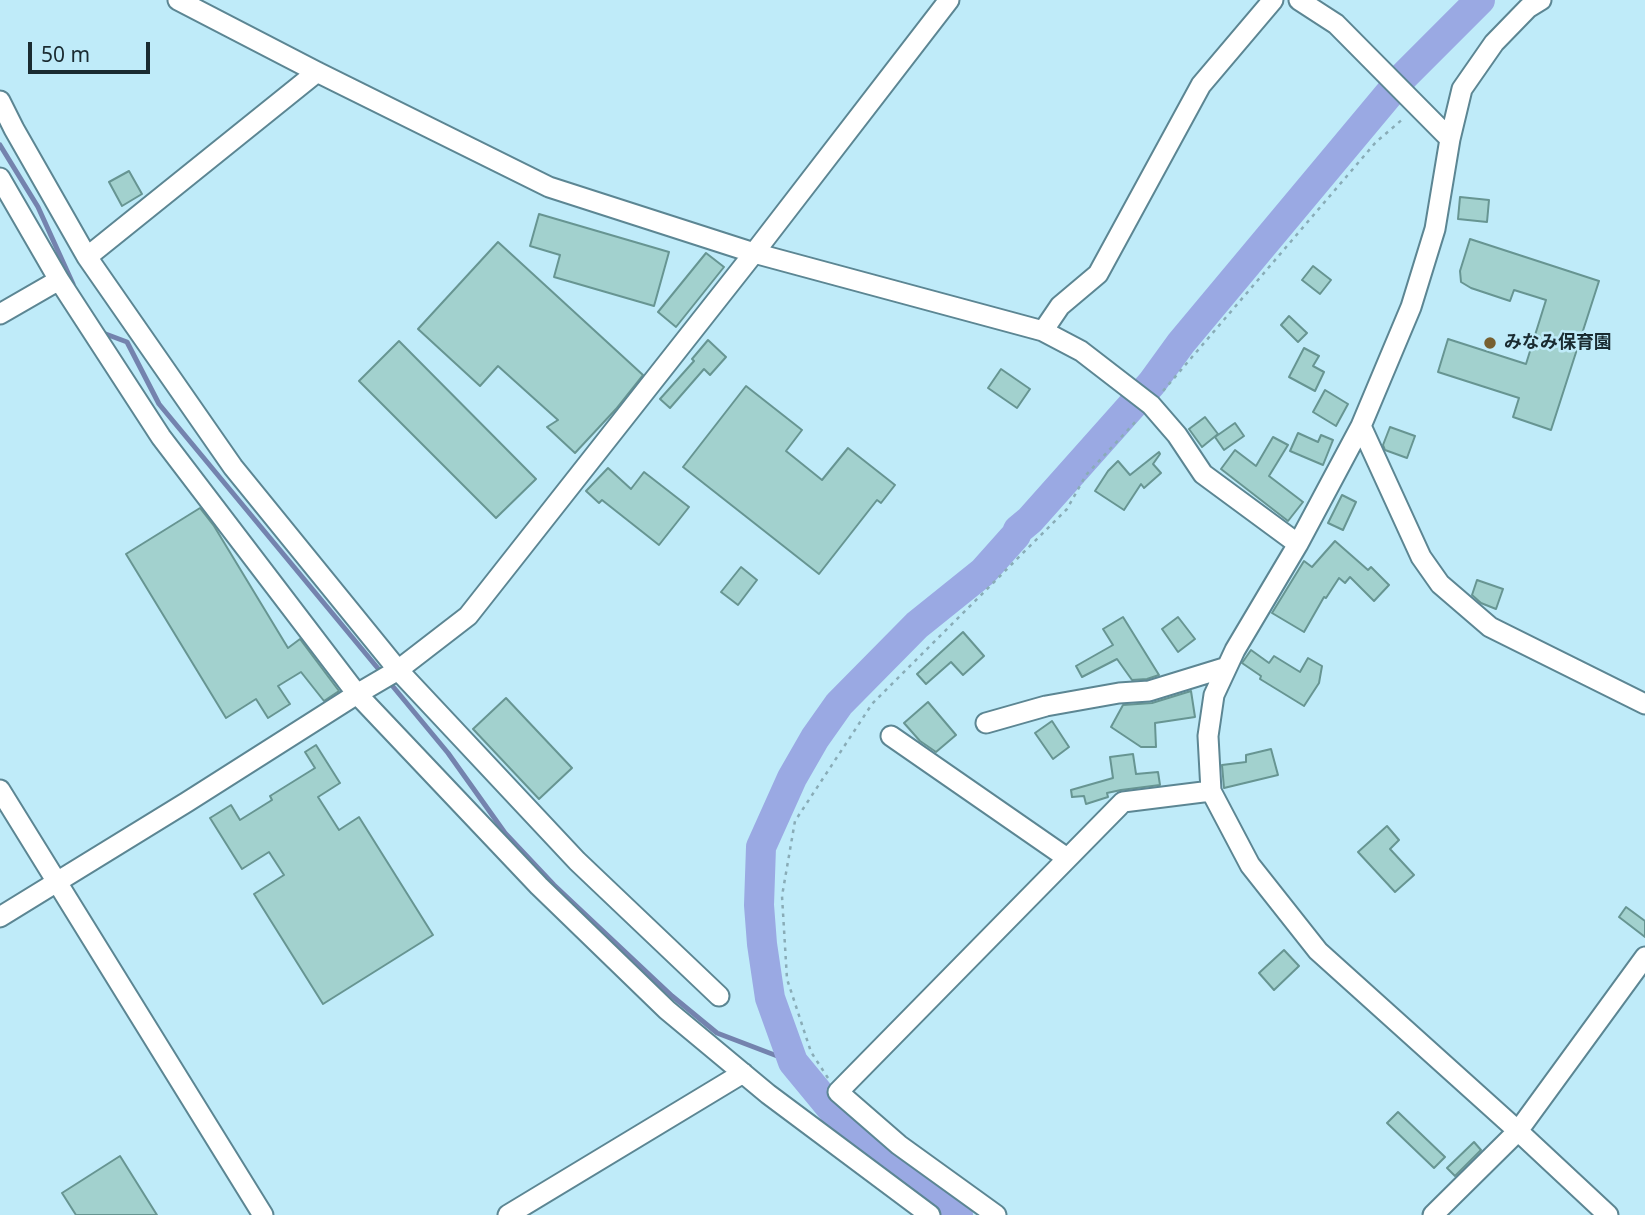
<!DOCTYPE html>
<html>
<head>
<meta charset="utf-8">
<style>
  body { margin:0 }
  #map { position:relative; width:1645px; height:1215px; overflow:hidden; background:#bfebf9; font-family:"Noto Sans",sans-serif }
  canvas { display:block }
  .scale { position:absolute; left:28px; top:42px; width:122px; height:32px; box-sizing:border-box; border:4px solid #1a2b31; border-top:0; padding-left:9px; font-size:21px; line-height:24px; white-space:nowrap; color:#1a2b31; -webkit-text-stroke:5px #bfebf9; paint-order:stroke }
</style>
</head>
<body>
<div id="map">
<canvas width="1645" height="1215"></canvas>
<div class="scale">50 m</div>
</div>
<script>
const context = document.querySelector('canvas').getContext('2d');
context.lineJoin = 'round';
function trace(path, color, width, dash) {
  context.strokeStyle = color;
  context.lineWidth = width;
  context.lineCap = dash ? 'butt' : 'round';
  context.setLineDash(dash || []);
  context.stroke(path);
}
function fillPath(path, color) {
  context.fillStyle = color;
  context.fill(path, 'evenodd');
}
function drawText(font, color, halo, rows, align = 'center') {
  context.font = font + ' "Noto Sans","Noto Sans JP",sans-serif';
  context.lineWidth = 5;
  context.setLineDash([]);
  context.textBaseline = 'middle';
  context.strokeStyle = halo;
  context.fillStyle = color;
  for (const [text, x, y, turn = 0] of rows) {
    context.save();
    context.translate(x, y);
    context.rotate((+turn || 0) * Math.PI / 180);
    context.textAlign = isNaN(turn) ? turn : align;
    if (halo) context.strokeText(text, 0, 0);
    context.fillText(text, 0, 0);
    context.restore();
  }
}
const stream = new Path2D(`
  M0 145 38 207 73 284
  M102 331 103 333 127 342 159 404 448 753 505 833 554 885 672 996 717 1033 793 1062`);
const river = new Path2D(`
  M958 1215 933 1198 854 1136 793 1062 770 998 762 944 759 905 761 847 792 778 815 738 839 704 917 625 983 572 1016 535 1018 530 1030 520 1152 383 1181 343 1404 76 1480 0`);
const building = new Path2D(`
  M129 171 142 194 122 206 109 182Z
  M1460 197 1489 200 1487 222 1458 219Z
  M539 214 669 252 654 306 554 277 560 255 530 246Z
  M1470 239 1599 281 1551 430 1513 417 1519 398 1438 372 1448 339 1526 364 1546 300 1514 290 1510 301 1471 288 1461 282 1460 271Z
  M498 242 643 375 616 409 575 453 547 427 558 420 498 366 480 386 418 329Z
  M706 253 724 267 676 327 658 312Z
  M1313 266 1331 280 1320 294 1302 280Z
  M1289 316 1307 333 1298 342 1281 325Z
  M708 340 726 357 710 375 704 369 670 408 660 399 694 361 692 359Z
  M399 341 536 479 496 518 359 381Z
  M1304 348 1319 356 1313 366 1324 372 1315 391 1289 377Z
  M1001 369 1030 389 1017 408 988 388Z
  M746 386 802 430 786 451 822 480 848 448 895 485 881 503 877 500 819 574 683 467Z
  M1325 390 1348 404 1336 426 1313 412Z
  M1205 417 1218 434 1202 447 1189 429Z
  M1235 423 1244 436 1224 450 1215 437Z
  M1390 427 1415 436 1407 458 1385 450 1383 445Z
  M1298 433 1318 442 1321 435 1333 440 1323 465 1290 451Z
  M1273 437 1288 445 1269 476 1303 502 1288 521 1221 469 1235 450 1256 466Z
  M1159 452 1160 454 1153 464 1161 473 1144 488 1141 484 1124 510 1095 491 1108 471 1118 461 1130 475Z
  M608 468 631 489 644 472 689 507 659 545 602 500 599 503 586 491Z
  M1342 495 1356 502 1343 530 1328 523Z
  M200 508 214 526 288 648 300 639 339 691 324 701 301 672 278 686 290 704 268 718 256 699 226 718 126 554Z
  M1335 541 1368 570 1371 567 1389 585 1374 601 1350 577 1345 583 1339 578 1326 598 1324 597 1304 632 1272 613 1304 561 1312 567Z
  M741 567 757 580 738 605 721 592Z
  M1477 580 1503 589 1496 609 1481 603 1472 595Z
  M1123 617 1159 675 1147 679 1132 680 1117 659 1082 677 1076 666 1113 645 1103 629Z
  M1178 617 1195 639 1178 652 1162 629Z
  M963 632 984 656 963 675 951 662 926 684 917 674Z
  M1251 650 1269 663 1274 656 1300 672 1308 658 1322 666 1319 683 1304 706 1260 679 1261 676 1242 663Z
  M1191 691 1195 717 1155 723 1156 747H1141L1111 727 1123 705 1152 703Z
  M506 698 572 768 539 799 473 729Z
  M928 702 956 735 936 752 920 741 904 723Z
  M1052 721 1069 747 1053 759 1035 733Z
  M316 745 340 783 318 797 339 830 359 817 433 935 323 1004 254 894 284 875 269 852 242 869 210 818 231 805 240 820 272 800 270 796 315 768 305 752Z
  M1271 749 1278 775 1224 788 1222 765 1246 762V755Z
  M1133 754 1136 774 1158 772 1160 785 1121 790 1107 793 1108 797 1086 804 1084 796 1072 797 1071 790 1113 778 1110 757Z
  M1387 826 1399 840 1390 849 1414 875 1395 892 1358 852Z
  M1626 907 1645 921V937L1619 917Z
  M1284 950 1299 966 1274 990 1259 973Z
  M1398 1112 1445 1157 1434 1168 1387 1123Z
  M1474 1142 1481 1150 1455 1176 1447 1168Z
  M120 1156 157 1215H76L62 1193Z`);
const path = new Path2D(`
  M1163 391 1376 142 1404 118
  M828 1078 811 1052 787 979 782 896 795 821 872 704 1067 509 1086 475 1138 419`);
const minor = new Path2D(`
  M178 0 317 72 549 187 754 253 1043 331 1081 351 1151 405 1177 435 1203 474 1298 544
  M1299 0 1336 24 1450 139
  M1541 0 1528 8 1494 43 1462 89 1450 139 1435 229 1411 307 1361 426 1298 544 1235 650 1214 695 1208 736 1211 791 1250 865 1318 951 1518 1131 1608 1215
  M0 101 14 129 87 257 233 467 398 670 577 861 719 996
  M0 178 59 280 161 437 357 694 539 886 667 1010 768 1094 930 1215
  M87 257 317 72
  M0 314 59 280
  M1043 331 1060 306 1098 274 1201 85 1273 0
  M1361 426 1421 557 1440 584 1490 627 1645 704
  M986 723 1046 706 1119 693 1149 691 1227 667
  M891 736 1067 858
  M0 790 263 1215
  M0 917 187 802 357 694 398 670 468 616 754 253 949 0
  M508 1215 743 1073
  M996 1215 899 1145 838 1092 1123 802 1211 791
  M1433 1215 1518 1131 1645 957`);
const markers = [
  [1490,343,7,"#776030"]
];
const poiNames = [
  ["みなみ保育園",1504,343]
];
trace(stream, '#7483ae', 5);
trace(river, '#9aa9e3', 30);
fillPath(building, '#a2d1ce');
trace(building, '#679592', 2);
trace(minor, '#5c8693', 23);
trace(path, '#89acb7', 2.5, [3.5, 5]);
trace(minor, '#fff', 19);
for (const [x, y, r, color] of markers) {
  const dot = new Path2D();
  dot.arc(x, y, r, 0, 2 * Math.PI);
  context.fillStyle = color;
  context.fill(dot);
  trace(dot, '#bfebf9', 2.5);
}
drawText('bold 18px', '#1a2b31', '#bfebf9', poiNames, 'left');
</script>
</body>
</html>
